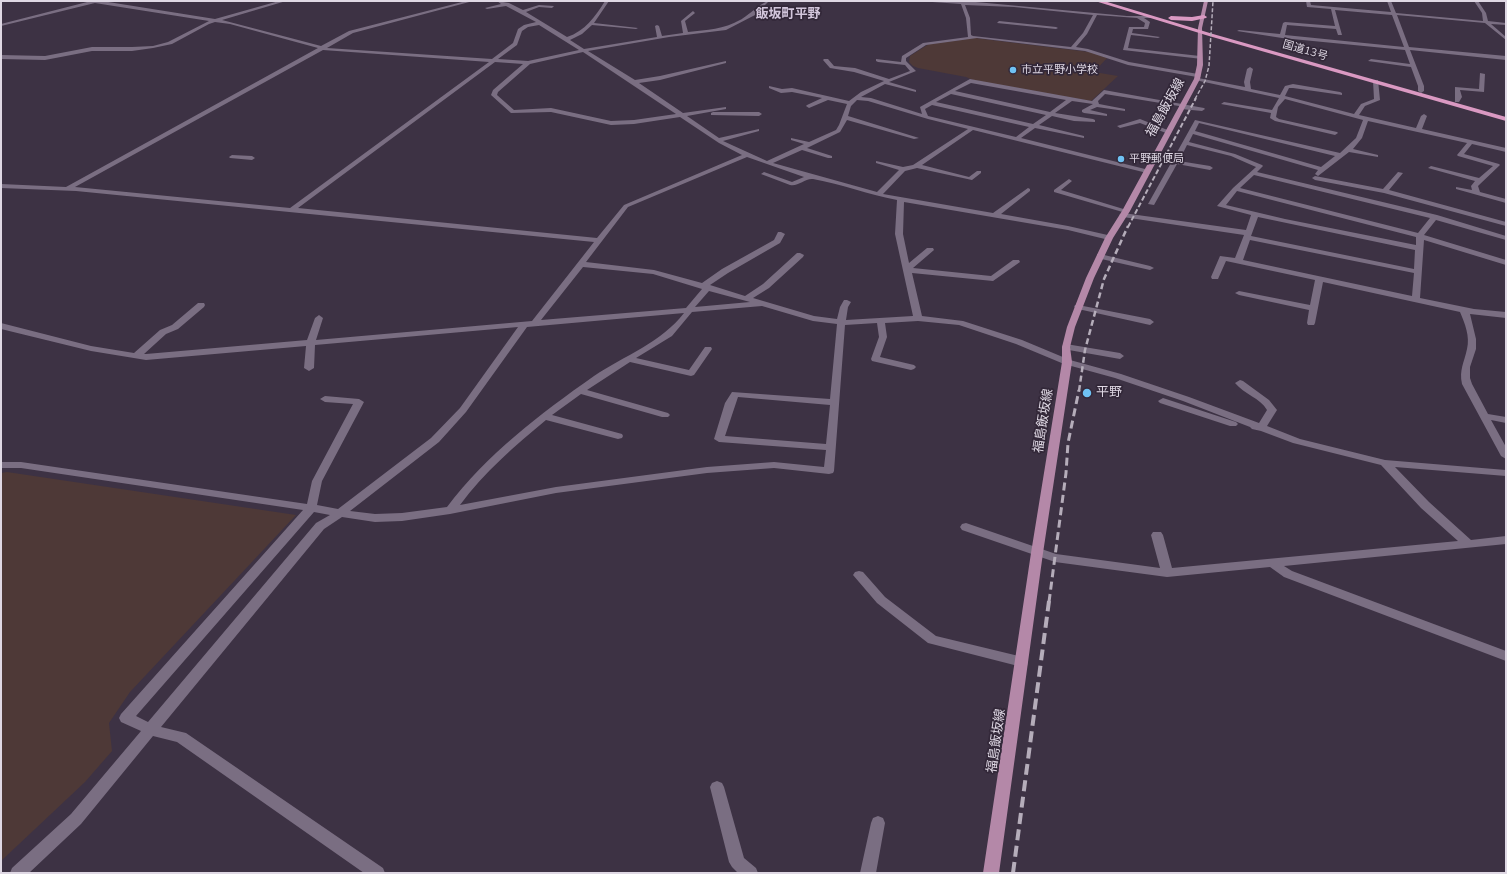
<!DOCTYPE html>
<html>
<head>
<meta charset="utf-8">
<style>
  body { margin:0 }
  #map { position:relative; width:1507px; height:874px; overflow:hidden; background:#3d3244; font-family:"Nunito Sans",sans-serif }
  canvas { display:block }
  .frame { position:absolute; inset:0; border:2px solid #dfd8e4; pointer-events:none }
</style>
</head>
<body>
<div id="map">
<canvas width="1507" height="874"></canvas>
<div class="frame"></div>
</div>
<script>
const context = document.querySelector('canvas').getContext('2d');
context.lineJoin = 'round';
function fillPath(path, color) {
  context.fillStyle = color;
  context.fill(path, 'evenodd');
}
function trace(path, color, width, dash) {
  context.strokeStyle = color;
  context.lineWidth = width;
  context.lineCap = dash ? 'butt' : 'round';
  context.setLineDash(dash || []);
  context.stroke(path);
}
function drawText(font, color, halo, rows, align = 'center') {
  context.font = font + ' "Nunito Sans","Noto Sans JP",sans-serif';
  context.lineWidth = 3.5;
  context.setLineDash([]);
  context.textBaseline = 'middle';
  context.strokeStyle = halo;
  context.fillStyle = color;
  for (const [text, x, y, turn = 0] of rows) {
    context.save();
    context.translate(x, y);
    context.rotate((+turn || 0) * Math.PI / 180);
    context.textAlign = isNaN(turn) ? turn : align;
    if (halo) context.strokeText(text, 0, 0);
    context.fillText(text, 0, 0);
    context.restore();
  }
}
const education = new Path2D(`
  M975 38 1089 52 1107 58 1094 72 1118 76 1091 101 973 80 966 77 918 68 913 66 909 62 910 56 929 44Z
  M7 472 296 515 130 692 109 723 112 751 85 782 1 861V473Z`);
const minor = new Path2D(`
  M91 1H102L215 19 279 1H286L222 20 321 46 349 31 466 1H473L353 33 327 48 492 59 513 43 518 29 524 25 536 22 506 6 487 9 485 8 501 4 497 1 509 3 523 10 539 5 554 6 552 8 539 7 526 12 567 37C585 31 595 17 605 1H609L594 23 638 28 636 29 592 25 582 34 570 40 584 49 657 37 655 26 657 25 659 26 662 36 683 33 681 21 693 11 695 13 685 21 688 32C707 30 724 29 740 20 748 16 763 1 769 1L755 15 726 30 669 37 588 51 635 80 660 76 726 61V63L660 80 639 83 683 113 726 107V109L687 116 719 138 759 129V131L723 141 767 161 804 144 791 140V138L809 142 836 130 839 125 847 104 828 100 809 108 806 106 807 105 822 98 792 92 781 93 769 88V86L782 89 792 88 849 101 861 92 884 81 854 72 830 68 823 60 824 59H828L834 66 855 68 889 79 910 71 905 65 878 62 876 61V59L901 62 902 56 923 43 968 37 966 18 961 4 918 1H965L1127 16H1150V18H1144L1150 22 1148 29H1133L1132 33 1160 37 1158 38 1131 35 1128 48 1200 56 1202 57V59L1123 50 1129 27H1144L1145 23 1137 18 1097 15 1087 34 1076 47 1088 49 1129 62 1198 74 1201 76 1198 78 1245 87 1244 82 1247 69 1250 67 1253 69 1250 82 1251 89 1280 95 1285 86 1293 84 1340 92 1342 93V95L1293 88H1289L1285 96 1354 114 1361 104 1374 99 1373 81 1378 80 1380 100 1365 106 1359 115 1416 128 1421 116 1424 114 1427 116 1422 129 1506 148V152L1472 144 1464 154 1499 164 1500 165 1478 186 1480 192 1506 199V203L1456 189V187L1472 190 1471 186 1475 181 1428 168 1431 166 1479 178 1493 166 1458 156 1457 155 1467 143 1368 121 1362 138 1353 149 1378 155V157L1349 152 1318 176 1315 174 1318 170 1193 134 1189 142 1235 154 1262 165 1263 166 1257 172 1437 215 1506 236V240L1436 220 1424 235 1506 260V265L1424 240 1420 298 1474 309 1506 312V318L1470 314 1476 339V349L1470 367V378L1472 384 1488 414 1506 417V423L1491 420 1506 447V459L1501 456 1462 384C1459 370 1464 363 1467 349 1470 336 1465 324 1460 312L1323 282 1315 323 1314 325H1308L1307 323 1309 310 1239 295 1235 293 1239 291 1310 305 1315 280 1226 261 1218 279H1212L1211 277 1220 256 1235 258 1244 235 1123 217 1119 215 1123 213 1246 230 1251 215 1217 206 1233 188 1256 167 1231 156 1187 145 1179 161 1210 166 1213 168 1210 170 1177 164 1154 205 1148 204 1195 120 1340 153 1356 138 1363 120 1285 99 1278 107 1276 117 1279 119 1337 132 1338 133 1335 135 1275 121 1270 118 1271 113 1221 104 1224 102 1272 110 1279 98 1195 80 1194 79 1197 77 1128 65 1085 51 977 38 926 45 906 58V61L916 71 889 82 916 90V92L885 84 861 97 871 98 922 114 920 107 970 79 1092 101 1104 90 1204 108 1205 109 1202 111 1181 109 1179 108V106L1105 94 1098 101 1099 104 1125 109V111L1097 107 1090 110 1107 114V116L1084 113 1082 112V110L1093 104 1072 101 1055 113 1093 119 1095 120V122L1074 121 1052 116 1039 125 1084 136V138L1035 128 1021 138 1149 170V172L1147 173 973 130 922 165 969 177 977 171H981V173L972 180 917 168 905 171 883 194 993 213 1028 188 1030 189V191L1001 214 1068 226 1112 236 1113 238 1109 240 1068 230 904 202 903 234 909 263 927 248H933L934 250 913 268 991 276 1013 260H1019L1020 262 993 281 912 273 922 316 963 321 1022 340 1070 360 1121 374 1189 397 1259 423 1267 410C1260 398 1244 394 1235 383L1240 380 1243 381 1269 400 1277 410 1267 426 1300 439 1385 460 1506 470V476L1395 467 1429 502 1471 540 1506 536V544L1284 566 1292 571 1506 651V661L1284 577 1270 567 1167 577 1055 562 962 530 960 527 962 524 966 523 1056 554 1160 568 1151 535 1153 532H1161L1163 535 1172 568 1458 541 1421 508 1381 465 1293 443 1261 431 1252 429 1250 427 1183 401 1115 378 1064 364 1016 344 959 325 918 321 885 323 887 337 880 357 914 365 916 367 914 369 911 370 872 361 871 359 879 337 877 323 845 325 834 471 833 473 829 474 774 468 707 473 556 493 450 514 402 521 375 522 342 517 324 529 161 727 186 733 383 868 385 873H364L177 742 153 736 81 824 29 873H10L12 868 71 814 141 731 121 722 119 718 121 714 303 510 21 468H1V462H21L307 504 312 481 353 404 325 402 320 399 325 396 359 399 364 402 322 481 317 505 338 509 431 438 460 408 518 327 315 345 314 368 309 371 304 368 306 346 146 360 91 351 1 329V323L91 346 134 353 160 330 172 325 198 303H204L205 305 204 307 178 329 166 334 144 354H146L307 340 315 318 319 315 323 318 316 340 532 321 594 242 76 191 1 188V184L66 187 318 48 230 24 215 22 209 24 172 44 153 48 132 51H92L45 60 1 59V55L45 56 92 47H132L153 46 168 42 209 21 95 3 1 26V24ZM965 5 1014 7 1093 15 1083 33 1071 47 973 36 971 35 970 18ZM539 25 579 50 528 61 498 59 517 45 522 31 528 27ZM323 50 489 62 290 208 75 187ZM583 52 676 114 634 120 611 121 551 108 514 110 497 95 498 92 530 64ZM495 62 523 64 493 90 491 95 511 113 551 112 611 125 634 124 680 117 719 143 742 155 624 205 597 238 298 208ZM971 83 1066 100 1050 112 955 91ZM951 94 1046 115 1033 124 936 102ZM857 100 868 101 928 119 968 129 913 165 903 167 876 161V163L899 170 877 192 773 163 802 150 828 158H832V156L807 148 840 132 847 120 914 139 919 138 848 116 851 106ZM932 105 1029 127 1016 137 928 116 925 109ZM1199 123 1335 156 1321 167 1195 131ZM747 157 804 177 792 182 764 172 761 174 790 185C798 187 805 178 813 179 842 184 869 195 897 200L895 234 913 316 846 320 848 307 851 302 847 300H844L840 307 837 319 814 316 753 298 769 288 803 257 804 255 800 253H797L763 284 745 296 710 285 728 273 780 243 785 234 781 232H778L774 240 722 269 702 283 654 270 586 262 628 207ZM1254 175 1430 218 1418 233 1240 188ZM1237 191 1416 237V245L1285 219 1226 205ZM1258 217 1415 250 1414 269 1251 236ZM1250 240 1414 273 1412 296 1243 260ZM583 267 653 274 702 289 686 308 541 320ZM709 291 750 302 695 307ZM762 306 813 321 837 324 830 399 732 392 725 403 714 439 719 442 826 450 824 467 774 462 707 467 556 487 460 505C484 472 515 446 546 420L618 439 622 438 623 436 622 434 552 415 581 394 662 417H668L670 415 668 413 587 390 630 362 691 376 694 375 712 349 711 347H705L689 370 636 358 672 336 692 312ZM684 313C662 342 624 356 594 376 540 414 487 454 447 507L402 513 375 514 350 511 439 442 466 412 527 327ZM738 397 830 405 826 444 725 436ZM314 512 330 515 316 523 148 722 136 716Z
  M1306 1H1310L1311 5 1391 12 1387 1H1391L1396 13 1483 21 1482 13 1474 1H1478L1486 13 1488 21 1506 23V25L1491 24 1506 37V40L1485 23 1397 15 1409 47 1506 56V60L1410 50 1424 86V91L1421 93 1418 91V86L1411 67 1368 61 1371 59 1410 64 1405 50 1282 38 1237 31 1239 30 1280 34 1283 23 1285 22 1335 26 1331 9 1307 7ZM1335 10 1392 15 1404 47 1285 35 1287 25 1336 29 1338 35H1342Z
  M999 21 1056 27 1058 28 1056 29 997 23Z
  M1480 73 1485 74 1484 92 1460 90 1462 97 1459 102H1455V87L1479 89Z
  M713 112H759L762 114 759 116 711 115V113Z
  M1140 119 1170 131 1171 132 1166 133 1140 123 1120 128 1117 126Z
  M232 155 252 156 255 158 252 160 230 158 229 157Z
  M1398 172 1403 173 1389 190 1506 222V226L1384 193 1315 180 1312 178 1315 176 1383 189Z
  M1069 179 1072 181 1061 190 1130 211 1126 213 1054 192V190Z
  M1097 254H1100L1150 266 1154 268 1150 270 1097 258Z
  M1075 305H1078L1150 319 1154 322 1150 325 1078 309 1074 307Z
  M1066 344 1120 353 1124 356 1120 359 1063 349 1062 347 1063 345Z
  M1163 398 1236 422 1238 424 1236 426H1230L1160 403 1158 401Z
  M859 571 863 572 885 597 936 636 1027 658 1028 662 1027 666 1022 667 928 643 877 603 853 575 855 572Z
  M717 781 722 783 724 787 744 858 756 868 758 873H738L732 867 729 862 710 787 712 783Z
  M878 816 883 818 885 823 876 873H860L871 823 873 818Z`);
const major = new Path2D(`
  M1204 1H1208L1202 28 1203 65 1200 79 1130 211 1113 238 1094 278 1075 327 1070 347 1072 362 1043 553 999 873H983L1031 553 1062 362V347L1067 327 1086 278 1105 238 1122 211 1194 79 1197 65 1198 28Z`);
const highway = new Path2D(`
  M1095 1H1104L1213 34 1506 117V121L1209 36Z
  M1204 15 1207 17 1206 18 1192 21 1171 20 1168 18 1171 16 1192 17Z`);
const railFar4 = new Path2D(`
  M1195 99 1205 81 1209 66 1213 1`);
const railFar3 = new Path2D(`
  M1128 227 1196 98`);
const railFar2 = new Path2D(`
  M1079 391 1085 350 1104 279 1128 226`);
const railFar1 = new Path2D(`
  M1049 602 1066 473 1068 443 1079 390`);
const rail = new Path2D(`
  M1013 873 1049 601`);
const markers = [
  [1013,70,4,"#6fc2f4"],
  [1121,159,4,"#6fc2f4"],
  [1087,393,5,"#6fc2f4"]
];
const farStreetnames = [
  ["国道13号",1305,51,16]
];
const farPoinames = [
  ["市立平野小学校",1021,70],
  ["平野郵便局",1129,159]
];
const farQuarternames = [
  ["飯坂町平野",788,15]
];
const streetNames = [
  ["福島飯坂線",1166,108,-61],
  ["福島飯坂線",1044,421,-81],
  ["福島飯坂線",997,741,-82]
];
const poiNames = [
  ["平野",1096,393]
];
fillPath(education, '#4e3937');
fillPath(minor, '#7a6e82');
fillPath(major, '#b488a8');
fillPath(highway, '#da99c2');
trace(railFar4, '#b5adba', 1.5, [4, 2]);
trace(railFar3, '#b5adba', 2, [5, 2.5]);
trace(railFar2, '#b5adba', 2.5, [6, 3.5]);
trace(railFar1, '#b5adba', 3, [8, 4.5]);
trace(rail, '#b5adba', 4, [11, 5.5]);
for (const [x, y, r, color] of markers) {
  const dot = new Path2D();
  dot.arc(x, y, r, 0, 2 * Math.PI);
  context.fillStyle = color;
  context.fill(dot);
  trace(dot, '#332839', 1.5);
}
drawText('11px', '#dfd8e4', '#332839', farStreetnames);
drawText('11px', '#dfd8e4', '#332839', farPoinames, 'left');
drawText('bold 13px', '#d3c6dc', '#332839', farQuarternames);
drawText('13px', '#dfd8e4', '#332839', streetNames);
drawText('13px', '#dfd8e4', '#332839', poiNames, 'left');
</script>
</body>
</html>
